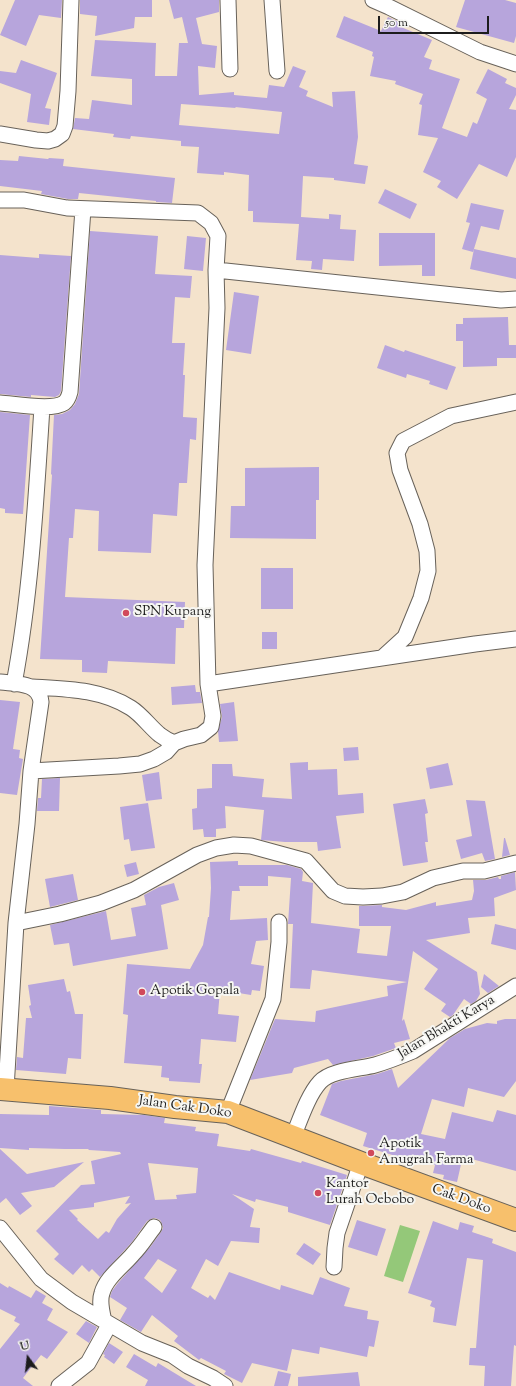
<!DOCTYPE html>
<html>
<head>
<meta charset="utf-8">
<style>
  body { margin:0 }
  #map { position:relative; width:516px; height:1386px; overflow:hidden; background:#f4e3cc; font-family:"Sorts Mill Goudy",serif }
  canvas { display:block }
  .north { position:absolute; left:8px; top:1338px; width:40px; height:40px; -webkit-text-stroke:3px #f6f6f2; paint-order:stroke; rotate:345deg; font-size:11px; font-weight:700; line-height:16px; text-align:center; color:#1c1c1c }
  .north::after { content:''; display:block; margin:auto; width:14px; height:18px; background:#1c1c1c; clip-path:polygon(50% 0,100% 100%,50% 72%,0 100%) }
  .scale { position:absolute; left:378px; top:16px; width:111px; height:18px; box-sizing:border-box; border:2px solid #1c1c1c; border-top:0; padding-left:5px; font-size:12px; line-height:14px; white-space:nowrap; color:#1c1c1c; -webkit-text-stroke:3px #f6f6f2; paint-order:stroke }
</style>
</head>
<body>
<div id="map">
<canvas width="516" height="1386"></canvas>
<div class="north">U</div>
<div class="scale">50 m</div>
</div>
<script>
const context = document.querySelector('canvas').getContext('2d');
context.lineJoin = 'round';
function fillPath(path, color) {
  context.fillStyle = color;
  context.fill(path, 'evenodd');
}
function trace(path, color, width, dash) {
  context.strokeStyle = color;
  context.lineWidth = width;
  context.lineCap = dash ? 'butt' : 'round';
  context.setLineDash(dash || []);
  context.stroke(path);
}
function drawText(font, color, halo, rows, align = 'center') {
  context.font = font + ' "Sorts Mill Goudy",serif';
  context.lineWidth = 4;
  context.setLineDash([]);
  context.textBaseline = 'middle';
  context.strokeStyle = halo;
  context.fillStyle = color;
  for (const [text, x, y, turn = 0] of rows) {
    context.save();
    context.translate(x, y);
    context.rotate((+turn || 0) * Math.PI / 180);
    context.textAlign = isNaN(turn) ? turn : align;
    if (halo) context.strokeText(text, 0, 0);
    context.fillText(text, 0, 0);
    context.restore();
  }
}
const green = new Path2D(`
  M400 1225 420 1231 403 1282 384 1276Z`);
const building = new Path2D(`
  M15 0H62L61 18 39 15 26 46 0 35Z
  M80 0H152V17H135L134 28 95 36 97 16 80 14Z
  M169 0H219V12L196 18 202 44 217 46 215 68 198 66 199 95 234 92V95L267 98 269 85 284 87 293 66 306 71 299 87 308 91 306 96 333 107 332 92 355 91 358 137 354 164 368 166 365 184 334 180V178L303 176 301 217 329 219V214L341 215 340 229 356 230 354 261 323 259 322 270 311 269 312 261 296 260 299 224 253 222V211H248L249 175 224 172V175L197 173 199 147 181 146V141L131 136 130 139 113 137 114 134 73 129 75 118 89 119 92 100 132 105V79L91 76 95 40 156 43 155 76H177L179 43H188L182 17 174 19ZM181 104 236 108 235 107 282 112 279 134 179 125Z
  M465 0H505L516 3V36L514 43 456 27Z
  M344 16 381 31 388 17 403 24 401 27 432 40 424 57 432 60 429 69 460 79 442 128 467 137 473 122 477 124 487 99 476 93 488 69 507 79 505 83 516 88V95L509 109 516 110V157L507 177 479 164 457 199 437 187 441 181 423 172 438 138 418 135 422 105 419 104 423 94 395 84 396 81 370 76 374 57 372 56 373 52 336 37Z
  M21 60 57 73 45 108 51 109 49 125 27 122 31 94 0 83V71L16 73Z
  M19 156 48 159 49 158 64 159 63 166 175 178 172 203 156 202V201L79 193 78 199H68L41 194 42 191 0 186V160L18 161Z
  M385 189 417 204 410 219 378 203Z
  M471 203 504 210 499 230 481 226 473 252 462 249 470 223 466 222Z
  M90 231 158 236 155 274 192 276 190 298 175 297 172 343H185L183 375H185L183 417 197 418 196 440 190 439 187 483H179L177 516 153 514 151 553 98 551 99 511 75 509 73 538H69L65 597 185 602 184 628H176L175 664 108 661 107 673 82 672V660L40 659 52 475 51 474 54 415 62 414 70 410 75 404 79 394Z
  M379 233H435V276H422V265L379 266Z
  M187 236 206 238 203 271 184 269Z
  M474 249 516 258V279L470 269Z
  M39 254 71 256 61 391 59 395 55 397 31 395V397L0 394V255L39 258Z
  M234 292 259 296 251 354 226 350Z
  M508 317 509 345H516V358H497V366L463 367V341H456V324H463V318Z
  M385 345 404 352 405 350 456 367 447 390 429 384 430 381 407 374 406 378 377 368Z
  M0 412 30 415 23 514 5 513V509L0 508Z
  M319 467V500H316V539L230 538 231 506H245V468Z
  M261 568H293V609H261Z
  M262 632H277V649H262Z
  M195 685 196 692H200L202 703 172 705 171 687Z
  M0 700 20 702 13 749 20 750 19 758 23 759 17 795 0 793Z
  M234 702 238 741 219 742 218 731 222 717 220 704Z
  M358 747 359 760 344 761 343 748Z
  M308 762V770L337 769 338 795 363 793 364 813 336 816 341 848 318 851 317 842H285L261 840 264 810 225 806 226 828 216 829V837H204L203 829 193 830 192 809 197 808V789L212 788V764H232L233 776 264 779 262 797 292 799 290 763Z
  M448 763 453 785 430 789 426 768Z
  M159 772 162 799 146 801 142 775Z
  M60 778 59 811H37L38 798H41L42 779Z
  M425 799 428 813 425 814 428 842H425L428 862 403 866 393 804Z
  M466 800 485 801 495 859 485 861 482 853 461 859 456 840 472 836Z
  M148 803 155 848 131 851 129 839 124 840 120 807Z
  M504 838H505L510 855 502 857Z
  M238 861V865H287L301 869 303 872 302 881 313 883 311 923 360 929 357 953 387 956 391 926H359V906L382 905V907L406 910 436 902V906L472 900 474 891 473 880H486L498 877 499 879H501V876L515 872 516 890 494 898 495 916 468 918 470 933 426 940 477 972 480 994 476 1001 471 1004 464 999 453 1015 450 1017 441 1011 446 1004 424 989 438 969 413 951 402 1021 404 1019 410 1039 394 1043 396 1048 373 1056 333 1065 328 1059 294 1068 292 1073 250 1080 275 1019 315 1022 316 1011 388 996 387 986 407 982 312 970 310 989 290 988 293 924H288L291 878 268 876V886H239L240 891H232L230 920 267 918 268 940 256 941 251 964 264 966 260 991 252 990 251 995 220 990 218 1014 239 1016 236 1042 201 1039 199 1064H202L200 1083 169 1081V1078L161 1077 162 1066 124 1063 128 1015 123 1014 127 964 190 969 203 945 208 917H209L211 888 210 862Z
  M136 862 139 874 127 877 124 865Z
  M73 874 78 900 50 907 45 879Z
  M174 883 179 900 161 905 168 949 73 966 69 943 54 945 50 925 106 911 111 940 136 936 131 908 146 905 144 895 159 887Z
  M495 924 516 929V950L491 944Z
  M484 974 499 986 488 993 481 987Z
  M64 979 67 992 70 991 75 1014H83L81 1059 68 1058 66 1074 16 1070 17 1057 23 1058 26 1018H32L29 1006 31 1005 28 985Z
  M505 1019H516V1081L504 1097 468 1088 464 1107 432 1099 421 1134 445 1139 452 1112 493 1122 497 1110 516 1115V1171L468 1158 467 1161 462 1160 457 1182 443 1179 444 1175 433 1173 435 1165 413 1159 412 1161 363 1146 367 1133 320 1115 332 1084 341 1081 377 1074 392 1069 398 1088 450 1038 465 1029 487 1023 497 1024V1021Z
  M49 1106 101 1110V1114L144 1115 165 1118 164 1123 196 1127 195 1131 219 1134 217 1146 250 1151 251 1149 301 1163 302 1161 347 1175 330 1225 288 1212V1207L256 1199 255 1202 232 1194 254 1209 250 1227 260 1228 259 1243 231 1241 218 1266 206 1259 191 1288 208 1298 210 1295 215 1300 229 1272 280 1290 281 1285 313 1295 320 1277 350 1288 344 1306 368 1311 367 1319 379 1321 374 1347 369 1346 367 1357 320 1347 319 1354 292 1349 287 1371 252 1363 242 1383 224 1374 226 1371 201 1358 199 1360 174 1341 178 1336 152 1315 141 1332 120 1320 127 1308 110 1297 112 1291 118 1283 151 1246 161 1232 163 1228 162 1224 160 1220 155 1218 151 1219 147 1221 132 1242 100 1277 92 1269 89 1272 82 1265 73 1275 54 1259 59 1254 36 1231 81 1185 95 1184 91 1161 121 1154 120 1152 89 1150 88 1149H65L29 1148V1150L0 1148V1114L49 1115ZM148 1163 198 1168 196 1193 176 1195 177 1199 155 1200ZM130 1196 125 1204 131 1203 117 1219 109 1233 106 1231 98 1239 77 1220 78 1219 69 1210 94 1207V1203ZM158 1259 177 1270 162 1293 144 1278Z
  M0 1149 27 1174 84 1162 54 1187 21 1193 32 1206 20 1215 6 1198 0 1203Z
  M357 1220 386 1229 377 1256 348 1247Z
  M433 1221 458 1230 460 1222 474 1226 472 1232 493 1239 492 1243 516 1252V1346L514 1345 511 1386H484L485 1366 469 1365 470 1348H476L483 1260 467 1258 456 1326 433 1322 435 1308 430 1306 432 1301 408 1293Z
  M304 1243 321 1254 313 1265 296 1254Z
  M0 1283 8 1288 9 1286 31 1298 36 1290 46 1296 42 1303 53 1309 47 1320 68 1332 47 1359 41 1355 23 1378 33 1386H0V1349L20 1324 14 1321 16 1317 0 1309Z
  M86 1321 97 1327 89 1343 76 1334Z
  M109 1343 123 1352 114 1364 104 1357 105 1355 103 1354Z
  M134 1354 156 1367 158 1363 196 1386H145L148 1380 126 1367Z
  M278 1371 291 1374 288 1386H274Z
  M358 1372 360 1386H298V1377Z`);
const minor = new Path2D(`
  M228 0 230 69
  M272 0 277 71
  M373 0 389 7 480 52 516 64
  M0 134 36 140 48 141 55 139 62 134 65 126 68 91 71 0
  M0 200H24L67 208 198 213 211 223 218 236 216 270 217 308 205 565 208 684 213 716 211 727 201 735 184 739 174 743 166 752 154 759 140 764 119 766 31 771
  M216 270 501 300 516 299
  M0 403C15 404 52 411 64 403 68 400 69 396 70 392L83 209
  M382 658 405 637 421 598 428 571 427 551 420 524 400 470 397 453 403 441 451 416 516 402
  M0 682C16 684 39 682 41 702L31 771 27 824 16 923 6 1089
  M14 684C31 593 36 500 42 407
  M208 684 475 644 516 639
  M32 687C66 689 101 689 131 708 142 715 150 727 160 735 164 738 169 741 174 743
  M16 923 60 914 101 903 134 890 197 855 216 848 234 845 251 846 306 861 333 891 345 896 363 897 382 896 403 892 433 878 463 871H484L516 863
  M228 1112 273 999 279 942V922
  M293 1137C300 1120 308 1095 320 1082 331 1070 360 1069 375 1065 389 1061 401 1056 413 1051L516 986
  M0 1228 41 1279 72 1302 142 1343 172 1355 188 1366 213 1378 225 1386
  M334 1267 335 1248 337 1233 361 1163
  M104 1321C102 1313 99 1302 102 1293 106 1278 123 1266 133 1254 141 1246 147 1236 154 1227
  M59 1386 88 1363 109 1325`);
const primary = new Path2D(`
  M0 1089 110 1098 175 1107 228 1112 361 1163 516 1220`);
const markers = [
  [126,613,4,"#d1495b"],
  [142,992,4,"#d1495b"],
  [371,1153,4,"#d1495b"],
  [318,1193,4,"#d1495b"]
];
const poiNames = [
  ["SPN Kupang",134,613],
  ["Apotik Gopala",150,992],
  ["Apotik",379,1145],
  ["Anugrah Farma",379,1161],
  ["Kantor",326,1185],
  ["Lurah Oebobo",326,1201]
];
const streetNames = [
  ["Jalan Bhakti Karya",447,1028,-31],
  ["Jalan Cak Doko",185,1108,8],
  ["Cak Doko",461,1200,20]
];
fillPath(green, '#94c879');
fillPath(building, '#b7a5dc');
trace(minor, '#68625a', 17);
trace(primary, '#68625a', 24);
trace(minor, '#fff', 15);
trace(primary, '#f7c06c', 22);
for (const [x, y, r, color] of markers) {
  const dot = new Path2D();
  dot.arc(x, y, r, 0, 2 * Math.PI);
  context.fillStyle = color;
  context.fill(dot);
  trace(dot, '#f6f6f2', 1.5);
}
drawText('14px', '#1c1c1c', '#f6f6f2', poiNames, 'left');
drawText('14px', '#1c1c1c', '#f6f6f2', streetNames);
</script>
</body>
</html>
